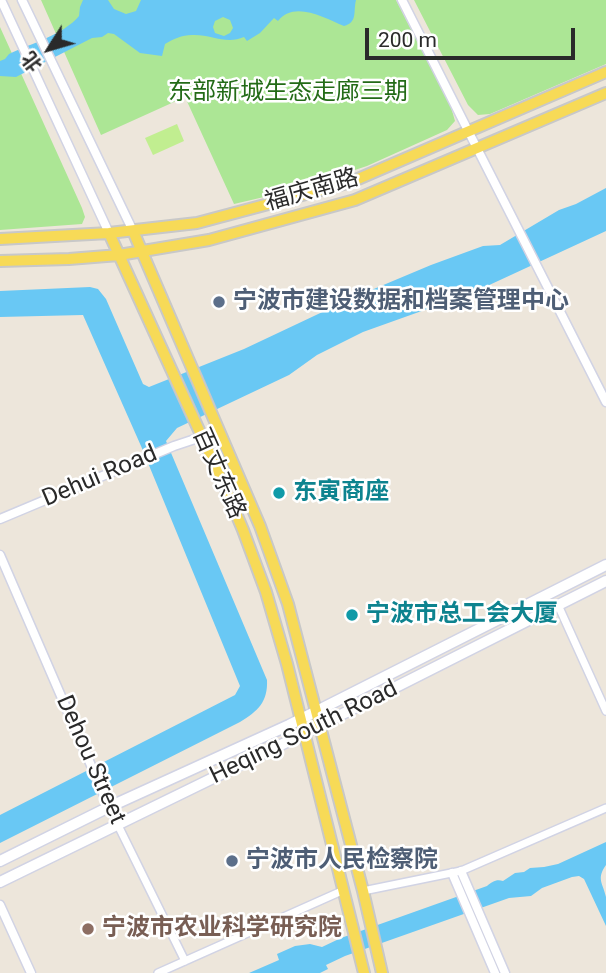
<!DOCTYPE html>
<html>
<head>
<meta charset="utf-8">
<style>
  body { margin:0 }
  #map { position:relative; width:606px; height:973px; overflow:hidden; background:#ede6db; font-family:Roboto,"Noto Sans SC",sans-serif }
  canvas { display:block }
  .north { position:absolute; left:14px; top:14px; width:70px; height:70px; -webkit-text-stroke:5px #fff; paint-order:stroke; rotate:233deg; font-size:19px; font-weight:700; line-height:28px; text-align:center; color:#2a2a2a }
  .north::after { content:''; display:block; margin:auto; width:24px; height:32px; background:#2a2a2a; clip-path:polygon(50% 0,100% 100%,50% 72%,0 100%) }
  .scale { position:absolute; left:365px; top:28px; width:210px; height:32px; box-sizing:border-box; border:4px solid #2a2a2a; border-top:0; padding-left:9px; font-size:21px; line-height:24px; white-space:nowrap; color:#2a2a2a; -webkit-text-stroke:5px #fff; paint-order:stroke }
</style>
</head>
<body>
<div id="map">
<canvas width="606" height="973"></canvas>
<div class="north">北</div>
<div class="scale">200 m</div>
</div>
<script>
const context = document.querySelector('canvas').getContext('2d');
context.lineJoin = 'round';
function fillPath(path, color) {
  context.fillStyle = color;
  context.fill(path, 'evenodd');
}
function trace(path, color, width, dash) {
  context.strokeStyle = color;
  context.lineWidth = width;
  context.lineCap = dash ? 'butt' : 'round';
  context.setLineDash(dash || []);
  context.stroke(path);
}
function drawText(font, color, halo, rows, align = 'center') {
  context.font = font + ' Roboto,"Noto Sans SC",sans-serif';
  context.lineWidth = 5;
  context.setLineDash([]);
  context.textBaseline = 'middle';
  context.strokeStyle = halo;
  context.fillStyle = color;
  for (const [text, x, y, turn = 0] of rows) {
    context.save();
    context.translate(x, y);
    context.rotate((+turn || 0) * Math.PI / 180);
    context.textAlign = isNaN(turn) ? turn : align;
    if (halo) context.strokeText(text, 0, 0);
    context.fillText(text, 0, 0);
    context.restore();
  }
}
const green = new Path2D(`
  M41 0H396L451 107 455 121 447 130 367 166 294 190 234 204 185 97 101 135Z
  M414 0H606V64L490 114 478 115 468 105Z
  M0 27 82 208 85 217 82 224 0 230Z`);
const pitch = new Path2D(`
  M177 124 184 141 153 155 145 138Z`);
const water = new Path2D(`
  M83 0H108L114 9 126 14 136 11 141 0H356C353 12 358 22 344 26 325 18 294 0 278 21L274 18 260 33 247 41 244 37C226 45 211 34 192 35 182 35 173 39 165 44L162 56 140 53 114 34 108 33 102 37 92 38 16 77 0 76V61L5 59 9 54C32 43 63 35 79 16L80 7ZM223 17 230 20 233 28 230 33 224 36 215 33 213 27 215 21Z
  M606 188V231L472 293 363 332 317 355 289 375 177 428 166 441 267 680C268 702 258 711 240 722L0 843V815L235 695 240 686 141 446 83 315 0 317V291L90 287 98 289 106 299 143 384 149 387 244 349 350 299 431 265 483 246 500 245 559 210 576 204Z
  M606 842V865C596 879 603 883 606 897 606 906 606 917 606 926L584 879 579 876 572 877 542 888 531 896 509 898 345 956 326 965 328 969 320 973H249L279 960 277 954 295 946 310 944 322 947 341 938 487 886C492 882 496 879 503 881L515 873 524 872 530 868 544 867 558 864Z`);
const minor = new Path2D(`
  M558 605 606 711
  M109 807 185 961
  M363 891 461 871 606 808
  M158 973 344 890`);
const tertiary = new Path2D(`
  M1 0 109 233
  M22 0 133 231
  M402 0C470 134 537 268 606 402
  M0 519 174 446 201 437
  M0 555 109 807
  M461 871 505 973
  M452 873 495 973
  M0 905 31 973`);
const secondary = new Path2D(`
  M0 861 109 807 289 725 606 565
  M0 882 293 739 606 581`);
const primary = new Path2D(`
  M133 231 260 526 288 604 363 891 382 973
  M109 233 224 485 243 530 266 592 287 664 364 973
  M0 239 109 233 197 223 351 182 606 72
  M0 261 69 259 119 255 209 240 355 200 606 93`);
const markers = [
  [219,302,7,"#5c6f8a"],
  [279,493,7,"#0f9aa8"],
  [352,615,7,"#0f9aa8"],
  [232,861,7,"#5c6f8a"],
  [88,929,7,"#8d6e63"]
];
const parkNames = [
  ["东部新城生态走廊三期",288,93]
];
const streetNames = [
  ["福庆南路",312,191,-16],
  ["百丈东路",218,474,66],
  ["Dehui Road",100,477,-23],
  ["Heqing South Road",304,733,-26],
  ["Dehou Street",90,760,66]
];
const serviceNames = [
  ["宁波市建设数据和档案管理中心",233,302],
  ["宁波市人民检察院",246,861]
];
const cultureNames = [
  ["东寅商座",293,493],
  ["宁波市总工会大厦",366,615]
];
const educationNames = [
  ["宁波市农业科学研究院",102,929]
];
fillPath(green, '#ace695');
fillPath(pitch, '#c1ee90');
fillPath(water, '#69c8f4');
trace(minor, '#d1d3e4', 10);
trace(tertiary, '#d1d3e4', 11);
trace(secondary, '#d1d3e4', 13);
trace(primary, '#c8c8c8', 14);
trace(minor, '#fff', 7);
trace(tertiary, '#fff', 8);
trace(secondary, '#fff', 10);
trace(primary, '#f7da57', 10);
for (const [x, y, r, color] of markers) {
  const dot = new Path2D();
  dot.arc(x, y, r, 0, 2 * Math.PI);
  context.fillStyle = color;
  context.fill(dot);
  trace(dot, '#fff', 2.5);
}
drawText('24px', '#236b17', '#fff', parkNames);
drawText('24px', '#2a2a2a', '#fff', streetNames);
drawText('bold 24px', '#4e5e75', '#fff', serviceNames, 'left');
drawText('bold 24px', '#0d838f', '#fff', cultureNames, 'left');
drawText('bold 24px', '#785e54', '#fff', educationNames, 'left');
</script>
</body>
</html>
